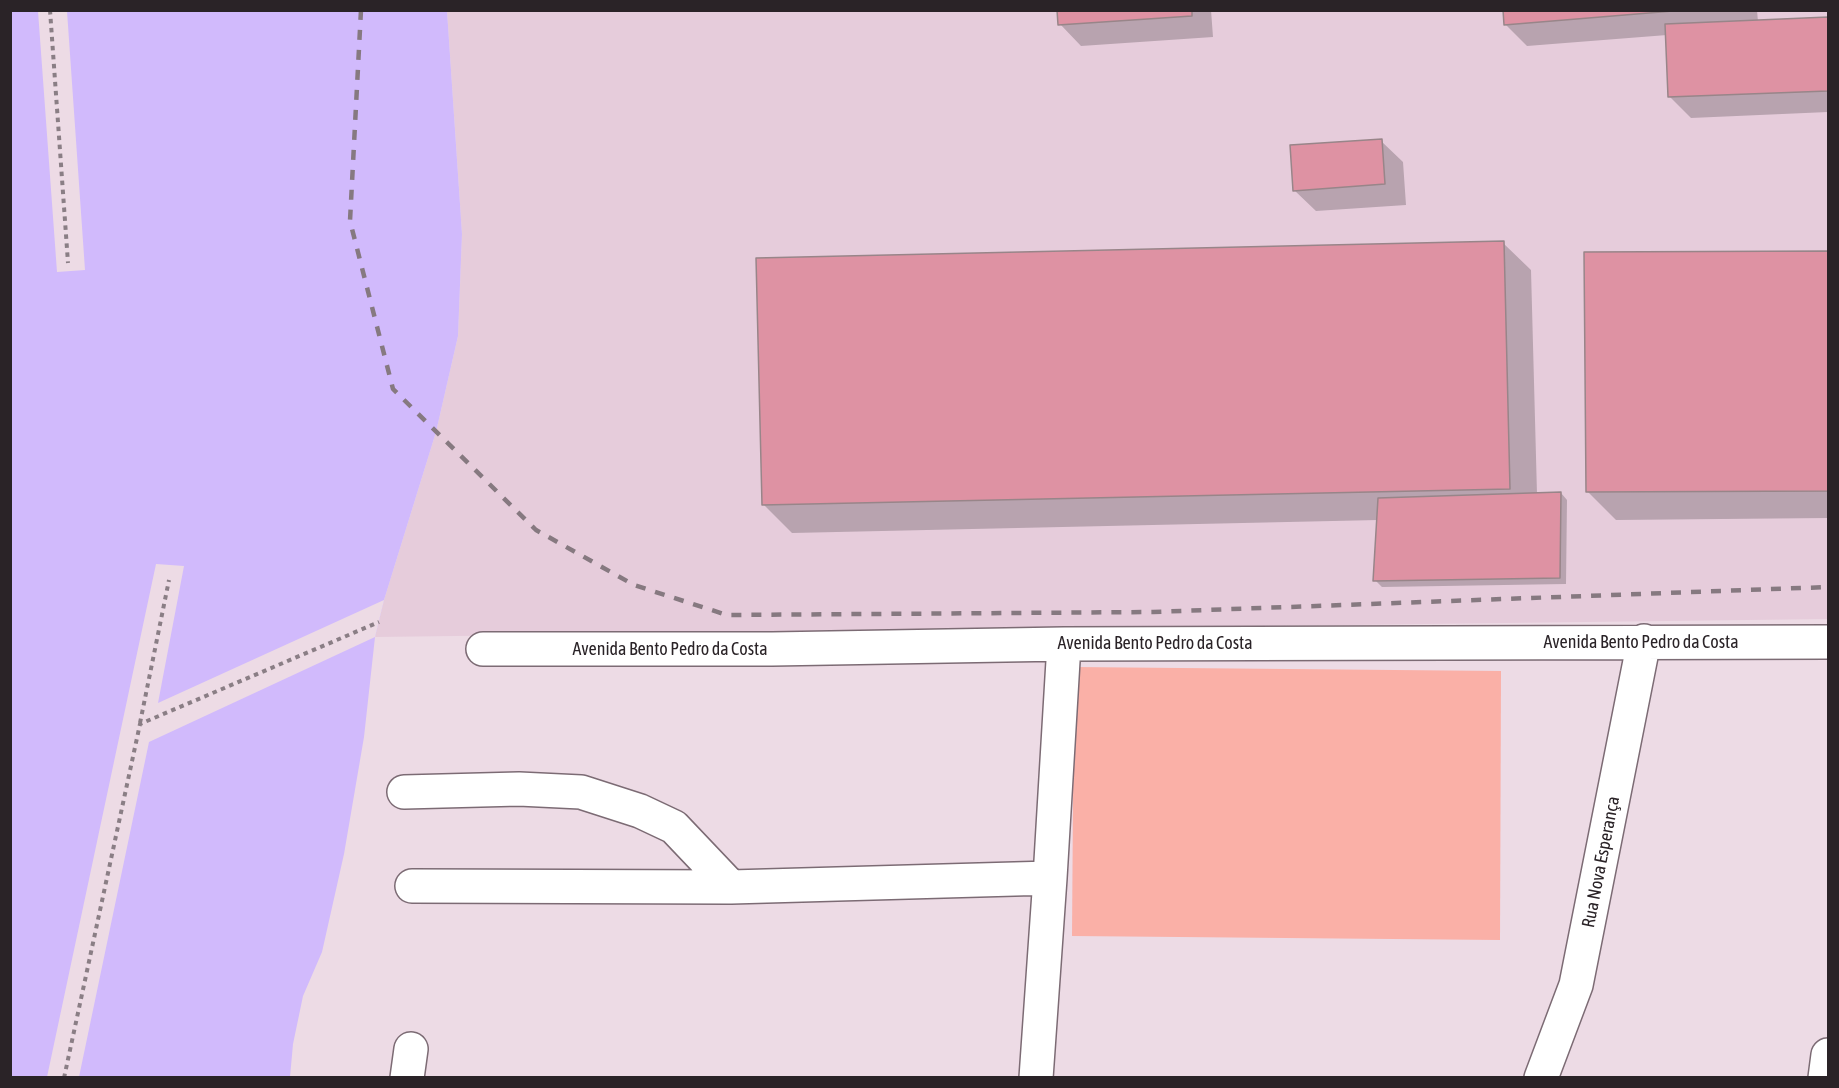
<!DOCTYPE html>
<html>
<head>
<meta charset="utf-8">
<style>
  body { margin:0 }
  #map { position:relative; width:1839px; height:1088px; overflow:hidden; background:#eddbe5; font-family:"Asap Condensed",sans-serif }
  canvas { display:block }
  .frame { position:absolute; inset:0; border:12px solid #2a2327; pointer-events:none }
</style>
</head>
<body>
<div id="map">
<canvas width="1839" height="1088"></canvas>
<div class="frame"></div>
</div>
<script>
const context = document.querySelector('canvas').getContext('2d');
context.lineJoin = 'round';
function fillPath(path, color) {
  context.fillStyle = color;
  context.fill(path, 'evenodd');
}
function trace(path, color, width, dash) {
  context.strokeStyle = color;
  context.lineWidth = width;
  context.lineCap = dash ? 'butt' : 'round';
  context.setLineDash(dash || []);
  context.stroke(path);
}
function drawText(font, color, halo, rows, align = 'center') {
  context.font = font + ' "Asap Condensed",sans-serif';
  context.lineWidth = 4.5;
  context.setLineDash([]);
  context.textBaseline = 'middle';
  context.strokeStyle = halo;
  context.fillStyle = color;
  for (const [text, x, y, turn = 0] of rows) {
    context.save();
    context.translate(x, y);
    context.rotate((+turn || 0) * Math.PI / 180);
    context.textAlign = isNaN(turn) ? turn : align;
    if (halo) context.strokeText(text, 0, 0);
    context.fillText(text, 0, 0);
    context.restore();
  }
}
const built = new Path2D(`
  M447 11H1828V619L375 637 384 600 436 432 458 336 462 234Z`);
const green = new Path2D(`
  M1074 667 1501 671 1500 940 1072 936Z`);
const water = new Path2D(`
  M10 11H447L462 234 458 336 436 432 384 600 375 637 364 737 344 854 322 952 303 996 293 1044 290 1077H11Z`);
const pier = new Path2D(`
  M38 11H67L85 270 57 272Z
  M156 564 184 566 158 703 384 600 375 637 149 742 79 1077H47Z`);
const shadow = new Path2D(`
  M1059 10H1211L1213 37 1081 46 1060 24Z
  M1504 10H1757L1758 22 1828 19V112L1691 118 1670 97 1667 35 1527 46 1505 24Z
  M1381 141 1403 162 1406 205 1316 211 1294 190Z
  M1503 243 1531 270 1537 494 1561 493 1567 500 1566 584 1382 587 1375 580 1378 520 792 533 764 505Z
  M1828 252V518L1616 520 1588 492 1586 254Z`);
const building = new Path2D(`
  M1057 10H1192V16L1058 25Z
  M1503 10H1685L1504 25Z
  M1828 17V91L1668 97 1665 24Z
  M1382 139 1385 184 1293 191 1290 145Z
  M1504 241 1510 489 762 505 756 258Z
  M1828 251V491L1586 492 1584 252Z
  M1561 492 1560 578 1373 581 1378 498Z`);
const path = new Path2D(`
  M50 10 68 263
  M140 723 169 580
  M64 1078 140 724 379 622`);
const minor = new Path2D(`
  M483 649H772L1064 644 1828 642
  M404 792 519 789 581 792 640 811 674 827 731 887
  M412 886 731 887 1050 878
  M407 1078 411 1049
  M1036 1078 1050 878 1064 644
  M1541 1078 1576 985 1644 641
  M1825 1078 1828 1055`);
const rail = new Path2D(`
  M361 10 350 221 393 389 536 530 634 585 727 615 1153 612 1828 587`);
const streetNames = [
  ["Avenida Bento Pedro da Costa",1641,642],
  ["Avenida Bento Pedro da Costa",1155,643],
  ["Avenida Bento Pedro da Costa",670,649],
  ["Rua Nova Esperança",1601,862,-79]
];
fillPath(built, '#e6ccdb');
fillPath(green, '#fab0a7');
fillPath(water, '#d1bafc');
fillPath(pier, '#eddbe5');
fillPath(shadow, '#0003');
fillPath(building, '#de92a3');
trace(building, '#988589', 1.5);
trace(minor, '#7c6b74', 36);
trace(path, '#8a7e85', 4, [4.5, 4.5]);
trace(minor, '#fff', 33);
trace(rail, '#867980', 4.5, [10, 10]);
drawText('18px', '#2a2327', '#fff', streetNames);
</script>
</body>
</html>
